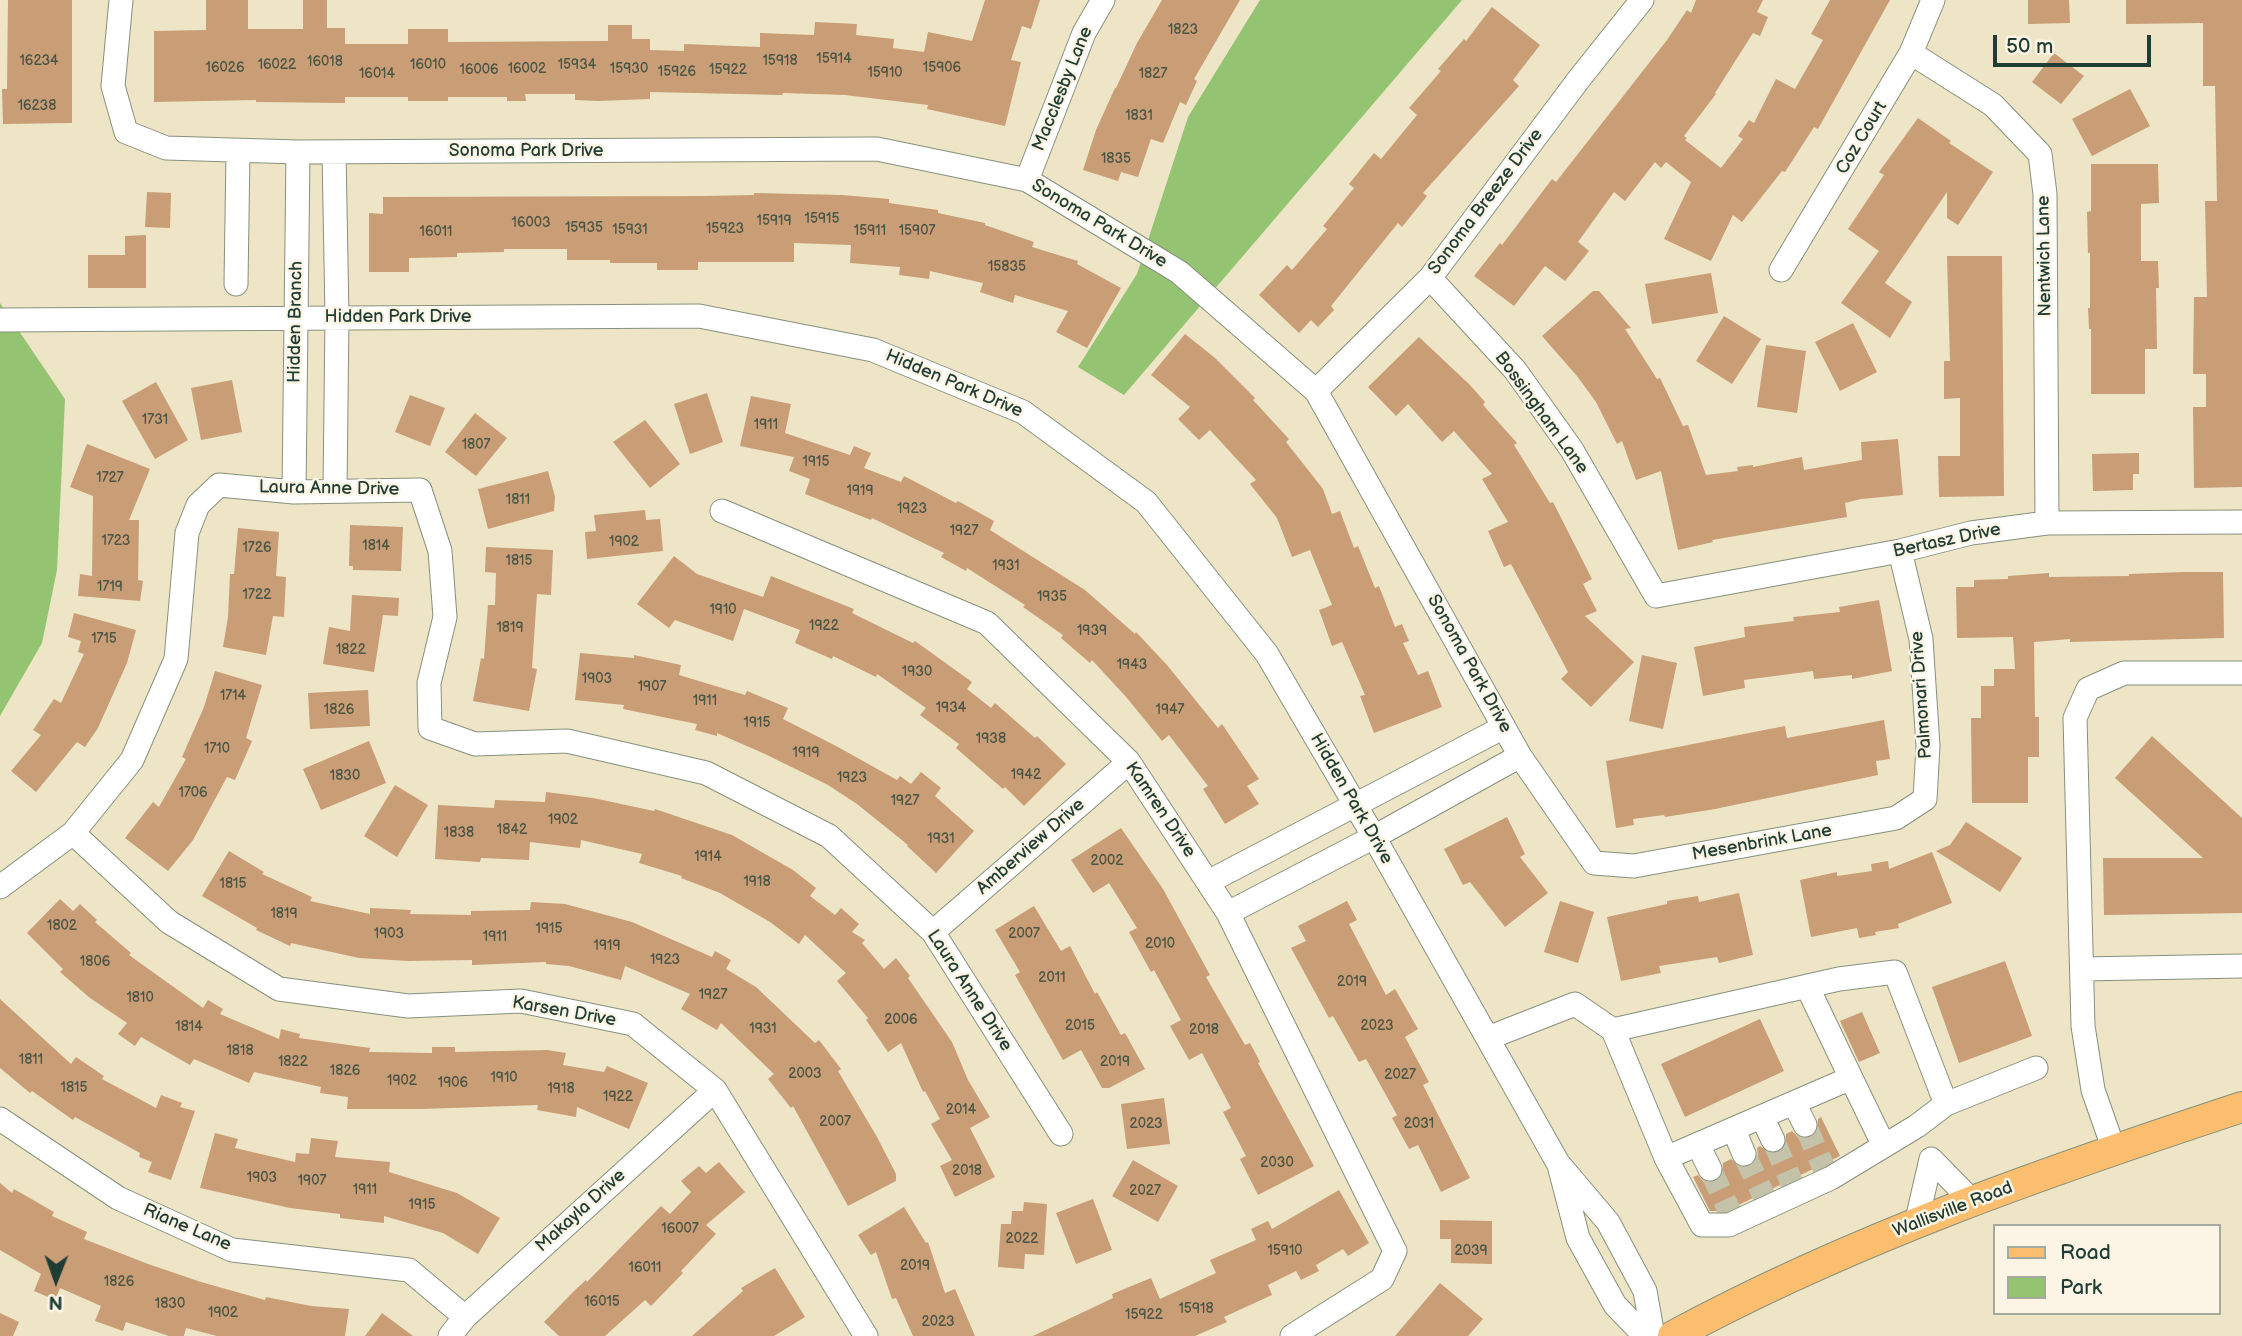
<!DOCTYPE html>
<html>
<head>
<meta charset="utf-8">
<style>
  body { margin:0 }
  #map { position:relative; width:2242px; height:1336px; overflow:hidden; background:#ede5c6; font-family:"Balsamiq Sans",sans-serif }
  canvas { display:block }
  .legend { position:absolute; left:1993px; top:1224px; width:228px; height:91px; box-sizing:border-box; background:#fcf5e5; border:2px solid #a4ab9e; margin:0; padding:9px 12px; list-style:none; font-size:21px; color:#1f3d34 }
  .legend li { display:flex; align-items:center; gap:14px; height:35px }
  .legend b { width:35px; border:2px solid #a4ab9e }
  .north { position:absolute; left:21px; top:1245px; width:70px; height:70px; -webkit-text-stroke:5px #fcf5e5; paint-order:stroke; rotate:181deg; font-size:19px; font-weight:700; line-height:28px; text-align:center; color:#1f3d34 }
  .north::after { content:''; display:block; margin:auto; width:24px; height:32px; background:#1f3d34; clip-path:polygon(50% 0,100% 100%,50% 72%,0 100%) }
  .scale { position:absolute; left:1993px; top:35px; width:158px; height:32px; box-sizing:border-box; border:4px solid #1f3d34; border-top:0; padding-left:9px; font-size:21px; line-height:24px; white-space:nowrap; color:#1f3d34; -webkit-text-stroke:5px #fcf5e5; paint-order:stroke }
</style>
</head>
<body>
<div id="map">
<canvas width="2242" height="1336"></canvas>
<ul class="legend">
<li><b style="height:9px;background:#fbbe6e"></b>Road</li>
<li><b style="height:19px;background:#94c372"></b>Park</li>
</ul>
<div class="north">N</div>
<div class="scale">50 m</div>
</div>
<script>
const context = document.querySelector('canvas').getContext('2d');
context.lineJoin = 'round';
function fillPath(path, color) {
  context.fillStyle = color;
  context.fill(path, 'evenodd');
}
function trace(path, color, width, dash) {
  context.strokeStyle = color;
  context.lineWidth = width;
  context.lineCap = dash ? 'butt' : 'round';
  context.setLineDash(dash || []);
  context.stroke(path);
}
function drawText(font, color, halo, rows, align = 'center') {
  context.font = font + ' "Balsamiq Sans",sans-serif';
  context.lineWidth = 5;
  context.setLineDash([]);
  context.textBaseline = 'middle';
  context.strokeStyle = halo;
  context.fillStyle = color;
  for (const [text, x, y, turn = 0] of rows) {
    context.save();
    context.translate(x, y);
    context.rotate((+turn || 0) * Math.PI / 180);
    context.textAlign = isNaN(turn) ? turn : align;
    if (halo) context.strokeText(text, 0, 0);
    context.fillText(text, 0, 0);
    context.restore();
  }
}
const green = new Path2D(`
  M1260 0H1462L1124 395 1078 367 1137 274 1188 117Z
  M0 303 65 399 57 570 42 643 0 716Z`);
const building = new Path2D(`
  M8 0H72V123L3 124 2 89H7Z
  M206 0H248V29H303V0H327V28H345V44H408V29H448V42L608 41V25H632V39H650V50L684 51V44L760 47V33L814 35 815 22 857 24 856 35 894 39 893 48 924 52 928 32 972 41 985 0H1040L1031 29 1022 26 1011 60 1021 62 1005 126 927 109 928 105 845 95 783 93 782 95 650 92V99L598 101 575 100V94H525L526 101H507V97H448V101H408V97H345V103L256 102V100L154 102V31L206 30Z
  M1162 0H1240L1194 79 1197 81 1186 105 1180 102 1163 143 1151 139 1138 177 1121 172 1118 181 1083 170 1096 130 1115 88H1116L1137 43Z
  M1696 0H1763L1757 12 1768 17 1760 36 1753 33 1715 93 1716 94 1684 136 1687 138 1685 140 1721 168 1743 139 1738 136 1749 120 1754 123 1776 79 1795 89 1823 40 1811 34 1830 0H1890L1818 129 1814 127 1785 172 1782 171 1742 222 1733 215 1711 261 1664 239 1691 182 1666 162 1661 168 1655 162 1625 201 1614 192 1578 242 1589 251 1565 281 1545 266 1514 306 1474 276 1500 243 1502 245 1552 179 1556 182 1667 40 1687 10 1691 13Z
  M2028 0H2069L2070 23 2028 24Z
  M2126 0H2242V487L2194 488 2193 407H2206V374H2193L2194 297H2207L2205 201H2217L2215 86H2203V23L2126 24Z
  M1492 7 1540 45 1513 80 1519 86 1423 193 1427 196 1402 227 1398 223 1331 306 1334 310 1318 327 1311 320 1299 333 1259 295 1287 265 1292 270 1327 229 1323 226 1354 188 1349 184 1374 153 1381 159 1417 115 1409 108 1441 71 1438 69 1464 39 1466 41Z
  M2054 53 2084 76 2061 104 2032 82Z
  M2130 89 2150 126 2092 156 2072 119Z
  M1918 118 1951 141 1949 143 1993 172 1958 225 1947 218V192L1885 283 1912 302 1890 338 1841 303 1879 251 1848 229 1884 175 1879 172Z
  M2091 164H2158L2159 203 2141 204V261H2158L2159 288H2156L2157 349H2145V394H2091V329H2089L2088 308H2090V253H2088L2087 212 2091 211Z
  M147 192 171 193 170 228 145 227Z
  M754 193 842 195 889 199V203L938 210V213L985 223V225L1034 242 1032 247 1078 261 1077 264 1121 288 1087 348 1056 332 1068 311 1015 295 1013 303 980 292 983 283 930 271 929 279 899 275 900 267 850 263 851 245 794 243V262H698V270H657V263H610V260H567V249H504V252L457 253V257L409 258V272H369V213L383 214V197L705 196 754 195Z
  M146 235V288H88V255H125V236Z
  M1947 256H2002L2004 496 1939 497 1938 456H1960V398L1944 399V361H1950Z
  M1711 273 1718 313 1652 324 1645 284Z
  M1593 291H1599L1631 328 1625 329 1657 379 1660 378 1683 426 1688 425 1706 475 1738 471 1737 467 1753 465V467L1802 457 1804 470 1862 460 1861 442 1898 439 1903 495 1861 499 1845 503 1847 517 1712 540 1713 542 1678 550 1661 471 1636 480 1622 441 1617 444 1596 402 1577 376 1542 336Z
  M1724 316 1761 339 1732 384 1696 361Z
  M1853 323 1877 372 1840 391 1815 342Z
  M1185 334 1215 358 1255 398 1253 400 1289 439 1286 442 1323 489 1332 514 1340 511 1354 548 1358 546 1375 588 1379 586 1395 627 1402 624 1409 641 1403 643 1418 675 1428 671 1442 707 1374 733 1360 696 1365 695 1342 642 1332 646 1319 610 1332 605 1310 550 1292 557 1277 518 1250 484 1256 480 1210 430 1199 440 1178 419 1190 407 1151 375Z
  M1419 337 1470 385 1485 402 1483 405 1517 443 1514 445 1550 503 1553 502 1592 579 1583 584 1597 611 1585 616 1634 662 1591 707 1561 679 1568 672 1511 564 1504 567 1488 531 1508 522 1482 479 1492 474 1454 431 1442 442 1408 404 1396 416 1368 387Z
  M1766 345 1806 351 1797 413 1757 407Z
  M232 380 242 432 201 440 191 388Z
  M156 382 188 440 155 459 122 401Z
  M707 393 723 442 690 454 674 404Z
  M410 395 445 408 430 446 395 432Z
  M751 396 791 404 785 433 850 455 854 446 871 453 864 468 901 482 904 476 956 503 958 501 994 521 990 530 1085 590 1135 634 1136 632 1167 665 1218 728 1222 724 1259 779 1247 786 1259 804 1225 824 1203 789 1208 786 1169 735 1162 741 1127 698 1092 660 1090 663 1061 638 1063 635 1023 607 1025 605 967 568 966 571 941 557 944 553 872 518 871 520 805 494 810 479 789 471 794 457 740 446Z
  M475 413 507 438 476 476 445 452Z
  M645 420 680 464 650 488 613 442Z
  M87 444 150 469 129 520H139L138 580 143 581 140 601 78 596 80 574 92 576 93 496 70 487Z
  M2139 453V474H2133V490L2093 491 2092 454Z
  M548 471 555 497 554 511 488 529 478 489Z
  M645 510 646 520 660 519 663 551 587 559 585 532 596 531 594 515Z
  M350 525 403 527 401 571 353 570V566H349Z
  M238 528 279 532 276 576 286 577 284 617 273 616 266 655 223 647 228 617 230 574H234Z
  M486 547 553 550 551 595 537 594 532 668 537 669 529 711 473 701 481 658 484 659 488 605H495L496 573 485 572Z
  M674 556 697 574 763 597 771 576 854 609 852 613 913 643 915 641 972 682 967 689 991 708 995 703 1035 738 1037 736 1066 764 1024 806 1005 787 1003 789 956 748 959 744 920 715 926 708 877 674 876 677 833 656 832 659 795 643 800 630 744 609 733 641 675 620 669 628 637 604Z
  M2184 572H2223L2224 638 2106 641 2070 642V639L2034 642 2035 717H2039V757H2028V803H1972L1971 718H1981V686H1994V669H2015L2013 637 1957 638 1956 587H1974V580L2008 579V576L2049 573V577L2129 576V574Z
  M352 595 399 598 398 616 383 615 374 672 323 664 329 627 350 631Z
  M1879 600 1892 671 1852 679V675L1814 679 1813 671 1744 680 1745 688 1703 696 1694 647 1745 637 1744 627 1794 621 1793 617 1840 612 1839 607Z
  M74 613 136 630 127 663 98 728 85 747 77 742 36 792 11 771 41 735 33 730 54 699 61 703 84 654 78 652 81 641 68 637Z
  M580 653 634 658V655L681 665 679 675 745 695 747 691 788 708 783 719 838 747 897 780 900 776 911 784 921 772 941 788 935 796 974 831 936 873 907 846 908 845 857 804 828 785 765 754 717 733V736L695 730 697 724 623 709 624 705 575 700Z
  M1642 655 1677 663 1663 729 1629 721Z
  M215 671 262 685 246 738 252 741 235 780 227 777 193 840 168 871 125 838 153 802 159 807 186 759 182 757 204 707Z
  M368 690 370 726 310 729 308 693Z
  M1884 720 1890 759 1876 761 1878 775 1715 809 1665 817 1664 815 1633 819 1634 825 1616 828 1606 761 1785 726 1787 738Z
  M2152 736 2242 818V913L2104 915 2103 858H2203L2115 778Z
  M369 741 386 783 321 810 303 769Z
  M395 785 428 805 397 857 364 836Z
  M546 792 593 798 654 811 655 809 732 835 793 870 816 888 810 896 835 915 841 908 859 924 852 932 865 940 862 943 884 969 896 958 910 976 908 978 952 1042 968 1080 990 1117 970 1128 995 1177 955 1197 940 1166 952 1160 931 1124 940 1119 925 1091 923 1092 901 1043 888 1052 866 1020 868 1018 837 981 846 973 805 935 799 944 770 922 720 893 681 878 682 876 639 863 642 854 581 840 580 848 530 842 529 860 481 858 480 862 435 859 438 805 494 808 495 800 545 802Z
  M1507 817 1525 854 1520 857 1548 893 1505 927 1470 882 1463 885 1444 849Z
  M1966 822 2022 858 2000 892 1936 851 1950 845Z
  M1121 828 1163 889 1210 975 1206 977 1245 1045 1250 1043 1260 1062 1258 1063 1314 1166 1258 1195 1240 1159 1246 1156 1223 1112 1231 1108 1202 1053 1189 1060 1170 1026 1181 1020 1154 970 1151 972 1129 932 1137 928 1109 883 1093 893 1071 860Z
  M229 851 264 872 262 874 312 897 310 901 370 914V908L411 910 410 914 471 915V911L530 910 531 902 565 904 632 922 712 957 715 951 731 960 726 969 756 987 815 1043 819 1040 841 1069 838 1071 877 1137 896 1174V1181L848 1206 793 1106 791 1108 768 1079 774 1074 721 1023 717 1030 681 1009 690 994 625 966 621 980 569 966 546 964V962L472 965V960L408 961 359 958 291 943 290 946 256 930 257 928 202 896Z
  M1932 852 1952 903 1898 924 1899 928 1875 932 1876 935 1859 938 1857 928 1811 937 1800 880 1837 872V876L1872 871 1871 864 1888 861 1889 869Z
  M1739 893 1753 955 1719 963 1717 957 1659 966 1661 973 1621 981 1607 917 1667 904V901L1698 896 1699 902Z
  M60 899 73 911 80 904 97 920 95 922 131 953 129 955 203 1008 208 1000 223 1009 220 1014 279 1039 281 1029 300 1034 299 1038 370 1048 369 1052 432 1053V1047H455V1052L547 1050 566 1053 563 1065 604 1072 607 1066 648 1083 629 1129 577 1107 576 1117 537 1110 538 1105 421 1109H347L348 1097 320 1093 321 1087 254 1072 249 1083 194 1059 190 1065 141 1037 135 1046 118 1034 127 1023 90 998 60 972 63 969 27 933Z
  M1347 901 1357 920 1349 924 1386 995 1395 989 1418 1029 1405 1037 1429 1082 1423 1085 1470 1178 1441 1192 1418 1145 1409 1149 1392 1118 1397 1115 1366 1059 1359 1062 1333 1016 1329 1018 1291 948 1306 941 1298 926Z
  M1560 901 1594 912 1578 963 1544 952Z
  M1034 906 1061 951 1070 946 1095 994 1097 992 1121 1035 1125 1033 1145 1069 1109 1088H1102L1081 1050 1063 1060 1015 975 1020 972 995 930Z
  M2005 961 2032 1036 1959 1063 1932 987Z
  M0 999 71 1064 76 1057 104 1076 102 1079 156 1108 161 1095 182 1103 180 1107 195 1111 171 1180 148 1172 152 1162 139 1157 140 1153 75 1117 73 1120 32 1091 30 1093 0 1068Z
  M1862 1012 1880 1053 1859 1062 1840 1021Z
  M1760 1019 1784 1071 1685 1117 1661 1064Z
  M1164 1098 1170 1144 1127 1149 1121 1104Z
  M1821 1117 1840 1156 1726 1211H1710L1693 1177 1698 1175 1703 1181 1716 1182 1722 1176 1723 1163 1731 1159 1742 1168 1750 1167 1758 1156 1757 1148 1760 1146 1771 1154 1778 1153 1785 1147 1786 1134 1792 1131 1798 1137 1811 1138 1817 1132 1818 1119Z
  M215 1133 238 1139 235 1148 295 1162 296 1153 309 1154 311 1138 338 1141 335 1157 390 1162 389 1172 457 1193 500 1218 478 1254 443 1233 384 1216V1223L340 1218V1214L290 1208 200 1188Z
  M1133 1160 1178 1186 1158 1222 1112 1196Z
  M719 1162 745 1192 706 1225 716 1234 681 1271 683 1273 651 1306 645 1300 605 1336H559L544 1322 574 1291 586 1280 587 1282 661 1206 670 1214 691 1192 681 1181 699 1166 706 1173Z
  M0 1183 12 1193 14 1189 54 1212 52 1216 87 1232 84 1239 148 1264 201 1282 265 1300 266 1297 311 1306 349 1309 345 1336H217L186 1328 184 1336H169L126 1322 123 1331 95 1321 101 1306 60 1288 55 1300 34 1291 41 1274 0 1250Z
  M1339 1190 1369 1243 1348 1256 1343 1249 1316 1265 1319 1271 1301 1280 1296 1271 1268 1285 1272 1295 1224 1317 1227 1322 1195 1336H1033L1113 1298 1112 1294 1151 1278 1160 1299 1216 1273 1210 1260 1256 1240 1251 1229 1268 1221 1272 1229Z
  M1093 1199 1112 1250 1076 1264 1056 1213Z
  M1024 1202 1047 1204 1044 1255 1025 1254 1024 1269 998 1267 1001 1224H1011L1012 1211H1023Z
  M904 1207 926 1243 928 1242 945 1293 955 1289 975 1336H913L896 1298 892 1299 876 1252 871 1255 858 1235Z
  M1440 1220 1492 1221V1264L1451 1263V1239H1440Z
  M775 1268 805 1317 774 1336H692L743 1291 741 1288Z
  M1440 1283 1483 1319 1468 1336H1395Z
  M0 1313 19 1322 13 1336H0Z
  M382 1313 413 1336H365Z`);
const minorTunnel = new Path2D(`
  M1805 1125 1824 1168
  M1773 1140 1792 1183
  M1744 1154 1764 1196
  M1710 1169 1730 1212`);
const minor = new Path2D(`
  M121 0 113 86 126 132 166 148 298 152 877 149 1027 180 1179 272 1316 391 1520 756 1594 863 1634 866 1896 818 1925 799 1928 746 1921 639 1900 551
  M1911 53 1993 105 2040 154 2045 194 2047 523
  M334 152 337 317 335 490
  M1027 180 1084 33 1103 0
  M1781 270 1911 53 1933 0
  M1430 278 1515 370 1572 450 1656 596 1900 551 1971 533 2047 523 2242 522
  M236 284 238 151
  M0 320 699 316 873 350 1023 412 1146 502 1267 654 1374 837 1558 1163 1608 1222 1645 1291 1653 1336
  M1316 391 1430 278 1579 79 1642 0
  M294 492 298 152
  M722 511 987 623 1129 762 1228 913 1395 1251 1382 1279 1292 1336
  M73 833 169 922 279 989 408 1006 521 1001 633 1024 715 1090 866 1336
  M1208 882 1504 727
  M0 887 73 833 132 760 176 659 187 533 198 505 219 485 294 492 420 490 440 551 445 617 429 683 430 728 475 744 567 741 706 773 829 836 933 932 1061 1134
  M1228 913 1374 837 1520 756
  M933 932 1129 762
  M2083 969 2242 966
  M1488 1038 1575 1004 1613 1030 1839 979 1895 972 1946 1104 1917 1126 1831 1178 1729 1225H1702L1666 1158 1613 1030
  M1851 1078 1884 1146
  M1794 1103 1805 1125
  M1946 1104 2036 1068
  M1762 1117 1773 1140
  M0 1119 118 1198 232 1250 409 1270 465 1317
  M1734 1130 1744 1154
  M1698 1145 1710 1169
  M2114 1150 2093 1090 2083 1026 2075 718 2088 689 2124 673H2242
  M1666 1158 1851 1078 1807 986
  M1560 1169 1578 1238 1615 1305 1645 1336
  M1916 1224 1931 1159 1974 1203
  M450 1336 465 1317 715 1090`);
const major = new Path2D(`
  M1673 1336C1852 1239 2048 1171 2242 1107`);
const numberNames = [
  ["1823",1183,30],
  ["15914",834,59],
  ["16234",39,61],
  ["15918",780,61],
  ["16018",325,62],
  ["16022",277,65],
  ["16010",428,65],
  ["15934",577,65],
  ["16026",225,68],
  ["15906",942,68],
  ["16002",527,69],
  ["15930",629,69],
  ["16006",479,70],
  ["15922",728,70],
  ["15926",677,72],
  ["15910",885,73],
  ["16014",377,74],
  ["1827",1153,74],
  ["16238",37,106],
  ["1831",1139,116],
  ["1835",1116,159],
  ["15915",822,219],
  ["15919",774,221],
  ["16003",531,223],
  ["15935",584,228],
  ["15923",725,229],
  ["15931",630,230],
  ["15911",870,231],
  ["15907",917,231],
  ["16011",436,232],
  ["15835",1007,267],
  ["1731",155,420],
  ["1911",766,425],
  ["1807",476,445],
  ["1915",816,462],
  ["1727",110,478],
  ["1919",860,491],
  ["1811",518,500],
  ["1923",912,509],
  ["1927",964,531],
  ["1723",116,541],
  ["1902",624,542],
  ["1814",376,546],
  ["1726",257,548],
  ["1815",519,561],
  ["1931",1006,566],
  ["1719",110,587],
  ["1722",257,595],
  ["1935",1052,597],
  ["1910",723,610],
  ["1922",824,626],
  ["1819",510,628],
  ["1939",1092,631],
  ["1715",104,639],
  ["1822",351,650],
  ["1943",1132,665],
  ["1930",917,672],
  ["1903",597,679],
  ["1907",652,687],
  ["1714",233,696],
  ["1911",705,701],
  ["1934",951,708],
  ["1826",339,710],
  ["1947",1170,710],
  ["1915",757,723],
  ["1938",991,739],
  ["1710",217,749],
  ["1919",806,753],
  ["1942",1026,775],
  ["1830",345,776],
  ["1923",852,778],
  ["1706",193,793],
  ["1927",905,801],
  ["1902",563,820],
  ["1842",512,830],
  ["1838",459,833],
  ["1931",941,839],
  ["1914",708,857],
  ["2002",1107,861],
  ["1918",757,882],
  ["1815",233,884],
  ["1819",284,914],
  ["1802",62,926],
  ["1915",549,929],
  ["1903",389,934],
  ["2007",1024,934],
  ["1911",495,937],
  ["2010",1160,944],
  ["1919",607,946],
  ["1923",665,960],
  ["1806",95,962],
  ["2011",1052,978],
  ["2019",1352,982],
  ["1927",713,995],
  ["1810",140,998],
  ["2006",901,1020],
  ["2015",1080,1026],
  ["2023",1377,1026],
  ["1814",189,1027],
  ["1931",763,1029],
  ["2018",1204,1030],
  ["1818",240,1051],
  ["1811",31,1060],
  ["1822",293,1062],
  ["2019",1115,1062],
  ["1826",345,1071],
  ["2003",805,1074],
  ["2027",1400,1075],
  ["1910",504,1078],
  ["1902",402,1081],
  ["1906",453,1083],
  ["1815",74,1088],
  ["1918",561,1089],
  ["1922",618,1097],
  ["2014",961,1110],
  ["2007",835,1122],
  ["2023",1146,1124],
  ["2031",1419,1124],
  ["2030",1277,1163],
  ["2018",967,1171],
  ["1903",262,1178],
  ["1907",312,1181],
  ["1911",365,1190],
  ["2027",1145,1191],
  ["1915",422,1205],
  ["16007",680,1229],
  ["2022",1022,1239],
  ["15910",1285,1251],
  ["2039",1471,1251],
  ["2019",915,1266],
  ["16011",645,1268],
  ["1826",119,1282],
  ["16015",602,1302],
  ["1830",170,1304],
  ["15918",1196,1309],
  ["1902",223,1313],
  ["15922",1144,1315],
  ["2023",938,1322]
];
const streetNames = [
  ["Macclesby Lane",1063,89,-68],
  ["Coz Court",1862,138,-59],
  ["Sonoma Park Drive",526,151],
  ["Sonoma Breeze Drive",1486,202,-53],
  ["Sonoma Park Drive",1099,224,31],
  ["Nentwich Lane",2045,256,-91],
  ["Hidden Park Drive",398,317],
  ["Hidden Branch",296,322,-89],
  ["Hidden Park Drive",954,384,23],
  ["Bossingham Lane",1541,413,54],
  ["Laura Anne Drive",329,489,1],
  ["Bertasz Drive",1947,541,-12],
  ["Sonoma Park Drive",1469,664,61],
  ["Palmonari Drive",1922,695,-94],
  ["Hidden Park Drive",1351,799,60],
  ["Kamren Drive",1160,810,56],
  ["Mesenbrink Lane",1762,843,-10],
  ["Amberview Drive",1031,847,-41],
  ["Laura Anne Drive",969,991,57],
  ["Karsen Drive",564,1012,10],
  ["Wallisville Road",1953,1210,-21],
  ["Makayla Drive",581,1211,-42],
  ["Riane Lane",187,1228,23]
];
fillPath(green, '#94c372');
fillPath(building, '#c99d76');
trace(minorTunnel, '#c4c3a9', 23, [23, 11]);
trace(minor, '#86917d', 25);
trace(major, '#86917d', 32);
trace(minor, '#fff', 23);
trace(major, '#fbbe6e', 30);
drawText('14px', '#4a5544', null, numberNames);
drawText('18px', '#1f3d34', '#fcf5e5', streetNames);
</script>
</body>
</html>
